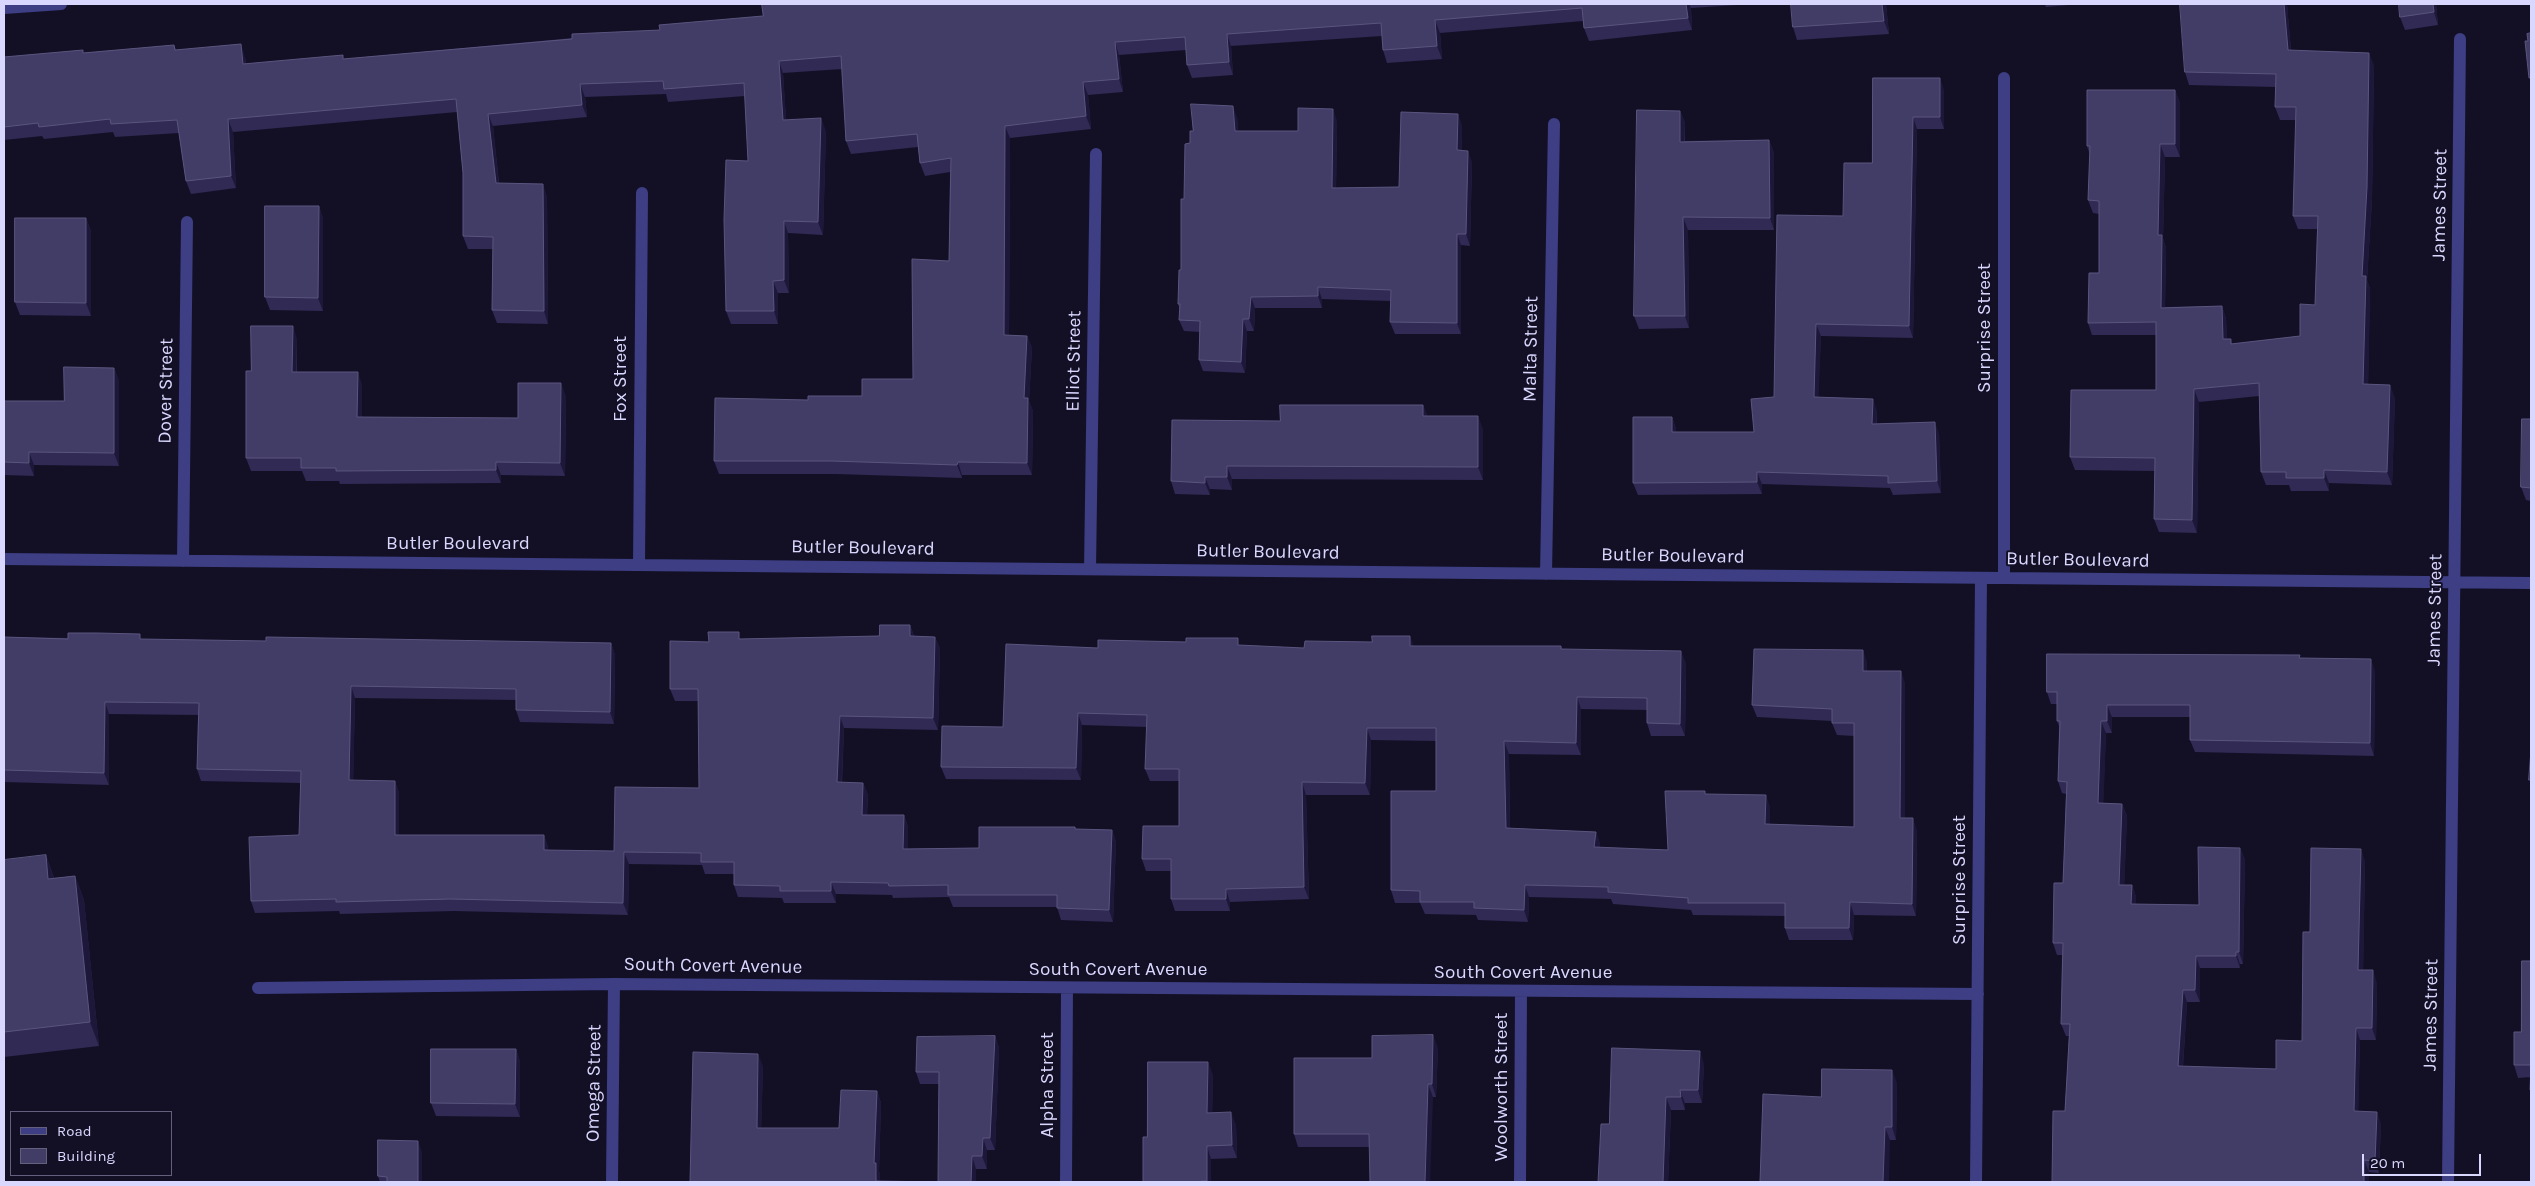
<!DOCTYPE html>
<html>
<head>
<meta charset="utf-8">
<style>
  body { margin:0 }
  #map { position:relative; width:2535px; height:1186px; overflow:hidden; background:#131026; font-family:Karla,sans-serif }
  canvas { display:block }
  .frame { position:absolute; inset:0; border:5px solid #d9d7fe; pointer-events:none }
  .legend { position:absolute; left:10px; top:1111px; width:162px; height:65px; box-sizing:border-box; background:#131026; border:1px solid #62607c; margin:0; padding:6px 9px; list-style:none; font-size:15px; color:#d9d7fe }
  .legend li { display:flex; align-items:center; gap:10px; height:25px }
  .legend b { width:25px; border:1px solid #62607c }
  .scale { position:absolute; left:2362px; top:1154px; width:119px; height:22px; box-sizing:border-box; border:2px solid #d9d7fe; border-top:0; padding-left:6px; font-size:15px; line-height:18px; white-space:nowrap; color:#d9d7fe; -webkit-text-stroke:4px #131026; paint-order:stroke }
</style>
</head>
<body>
<div id="map">
<canvas width="2535" height="1186"></canvas>
<div class="frame"></div>
<ul class="legend">
<li><b style="height:6px;background:#3d3e84"></b>Road</li>
<li><b style="height:14px;background:#423d66"></b>Building</li>
</ul>
<div class="scale">20 m</div>
</div>
<script>
const context = document.querySelector('canvas').getContext('2d');
context.lineJoin = 'round';
function trace(path, color, width, dash) {
  context.strokeStyle = color;
  context.lineWidth = width;
  context.lineCap = dash ? 'butt' : 'round';
  context.setLineDash(dash || []);
  context.stroke(path);
}
function fillPath(path, color) {
  context.fillStyle = color;
  context.fill(path, 'evenodd');
}
function drawText(font, color, halo, rows, align = 'center') {
  context.font = font + ' Karla,sans-serif';
  context.lineWidth = 4;
  context.setLineDash([]);
  context.textBaseline = 'middle';
  context.strokeStyle = halo;
  context.fillStyle = color;
  for (const [text, x, y, turn = 0] of rows) {
    context.save();
    context.translate(x, y);
    context.rotate((+turn || 0) * Math.PI / 180);
    context.textAlign = isNaN(turn) ? turn : align;
    if (halo) context.strokeText(text, 0, 0);
    context.fillText(text, 0, 0);
    context.restore();
  }
}
const minor = new Path2D(`
  M4 8 61 4
  M2004 78V578
  M4 559 2531 583
  M183 561 187 222
  M639 565 642 193
  M1090 569 1096 154
  M1546 574 1554 124
  M258 988 614 984 1978 994
  M612 1182 614 984
  M1066 1182 1067 988
  M1520 1182 1521 992
  M1976 1182 1981 578
  M2448 1182 2460 39`);
const wall = new Path2D(`
  M762 4H1752L1691 8 1692 30 1589 41 1584 28 1583 21 1440 33 1442 59 1387 63 1383 50 1382 36 1231 46 1233 75 1192 78 1187 65 1186 50 1119 55 1123 92 1088 95 1091 129 1010 138 1009 335 1027 336 1032 348 1029 401 1033 411 1032 475H962V478L836 474H719L714 461 808 400 862 396 913 379 949 261 950 172 925 176 920 163 918 147 851 154 846 141 842 69 783 73 786 120 826 131 823 235 788 233 789 293H778V324H731L726 311 748 161 745 96 668 102 666 94 585 97 587 117 493 126 499 183 547 196 548 324 497 323 492 310 493 249H468L463 236V173L457 112 233 132 236 188 191 194 186 181 179 133 115 137 113 132 44 139 42 136 4 140V57L84 53 174 45 176 50 245 57 246 64 344 59 660 30 763 16Z
  M1791 4H1889H1886L1889 34 1797 40 1793 27Z
  M2045 4H2080L2046 7Z
  M2180 4H2307L2287 5 2291 50 2374 65 2372 200 2367 280 2370 289 2368 384 2395 398 2392 485 2329 483V491H2291L2289 485H2266L2261 472 2259 396 2199 402 2197 533 2159 532 2154 519 2155 471 2075 470 2070 457 2156 390V335H2092L2088 323 2099 273V214L2093 213 2088 200 2090 155 2087 146 2175 90 2180 103V157H2165L2163 238 2166 248 2165 307 2222 306 2226 319 2227 339 2233 344 2300 336 2315 305 2317 229H2298L2293 216 2296 120H2280L2275 107 2276 87 2189 85 2185 72Z
  M2436 4 2438 25 2405 30 2400 17Z
  M1873 78 1944 90V129H1917L1913 338 1821 336 1818 397 1877 411V424L1939 434 1941 493 1893 495 1890 488 1762 484V494L1638 495 1633 483 1672 417 1676 429V432H1754L1774 397 1843 216 1872 163Z
  M1680 111 1685 123V141L1769 140 1774 153V230H1688L1689 328 1639 329 1634 316Z
  M1237 117 1238 131H1298L1337 121 1336 188 1399 187 1462 125V150L1472 162 1470 246 1461 245V334H1395L1390 322 1391 301 1322 299V308H1255L1254 331H1247L1245 373 1203 371 1199 360 1200 332 1184 331 1179 320 1180 310 1178 304 1181 270 1184 199 1190 143 1193 131Z
  M319 206 323 219V311L270 310 265 297Z
  M86 218 91 231V316L20 315 15 302Z
  M297 339V372L362 385V417L518 418 566 396 565 476 501 475V483L340 484 339 481H306L302 471H251L246 458 251 371Z
  M114 368 119 381V466L34 465V476L4 475V401H64Z
  M1423 405 1427 416 1483 429V480L1232 479V490L1210 489V495L1175 494 1171 481 1280 421Z
  M2531 419V501L2526 500 2521 487Z
  M910 625 914 636 935 637 940 649 938 730 844 728 842 783H863L868 795 867 815H904L908 827V849L979 848 1075 827 1076 829 1112 830 1116 842 1113 922 1061 920 1057 907H953L949 897 893 898 892 895 836 894V903H784L782 898 738 897 734 885V874H705L702 865 629 864 628 915 454 911 340 914 339 911 255 913 251 901 299 835 301 783 201 781 197 769 198 715 109 714V785L4 782V637L266 641 611 643 615 655 614 724 520 722 516 710V700L355 698 353 781H395L399 793V835H544L548 847V850L614 851 699 788 698 701H675L670 689 709 642 741 639 879 636Z
  M1240 646 1304 648 1414 646H1561L1562 649 1686 663 1685 736H1651L1647 723V710L1581 709V755L1509 754 1510 828 1596 832 1600 844V848L1668 850 1706 794 1770 807V824L1854 827V736L1837 735 1832 723V721L1757 717 1752 705 1867 662V671L1905 683V818L1917 831 1916 916 1854 915 1853 940H1789L1785 928V916L1693 915 1691 910 1613 904 1611 899 1529 897 1528 922 1478 920 1476 915 1425 914 1420 903H1395L1391 890 1436 791V741L1371 740 1370 795H1306L1309 899 1230 902V911H1175L1171 899V871H1146L1142 859 1179 826V781H1150L1145 769 1147 727 1082 725 1081 780 946 779 941 767 1003 727 1098 648Z
  M2301 658 2375 671 2374 756 2195 752 2190 740V717H2112V733H2106L2103 803 2122 804 2127 816 2124 885H2132L2136 897V904L2199 905 2240 848 2245 860 2243 964H2240V968H2200V1002H2187L2183 1067 2276 1069 2302 1041 2310 932 2365 861 2363 970 2377 983 2376 1040H2360L2358 1111 2381 1124 2379 1173 2369 1172 2065 1111 2069 1036H2066L2061 1024 2062 955H2057L2053 943 2063 883 2066 794 2062 793 2058 781 2059 726 2057 721V704H2051L2047 692Z
  M46 855 54 878 75 876 84 900 99 1046 4 1057V860Z
  M2531 961V1093L2530 1090 2531 1077 2518 1078 2514 1065 2521 1032Z
  M995 1036 999 1048 995 1150H987V1169H976V1182H690L763 1066 761 1128H839L877 1091 881 1103 879 1171 880 1176V1181L938 1182 939 1084H920L916 1072Z
  M1438 1048 1436 1097H1433L1369 1147H1298L1294 1134 1372 1058Z
  M516 1049 520 1062V1117L436 1116 431 1103Z
  M1704 1064 1702 1103H1685V1110H1671L1668 1182H1598L1609 1124Z
  M1213 1075 1212 1113 1236 1125 1237 1158 1211 1159V1182H1143L1147 1137Z
  M1897 1083 1896 1140H1890L1821 1097Z
  M422 1152V1182H496H380L378 1176Z`);
const shadedWall = new Path2D(`
  M1686 4H1689L1691 8 1692 30 1688 18Z
  M1882 4H1886L1889 34 1884 21Z
  M2284 4H2287V5L2292 63 2288 50Z
  M2433 4H2436L2438 25 2434 12Z
  M1435 20 1440 33 1442 59 1437 46Z
  M1227 34 1231 46 1233 75 1229 62Z
  M1115 42 1119 55 1123 92 1119 79Z
  M241 44 245 57 247 77 243 64Z
  M2369 53 2374 65 2372 200 2367 280 2370 289 2368 397 2363 384 2362 276Z
  M779 61 783 73 787 133 783 120Z
  M1940 78 1944 90V129L1940 117Z
  M1083 82 1088 95 1091 129 1086 116Z
  M580 84 585 97 587 117 582 105Z
  M2175 90 2180 103V157L2175 144Z
  M1233 106 1237 117 1239 142 1235 131Z
  M1333 109 1337 121 1336 200 1332 188Z
  M1680 111 1685 123 1684 154 1680 142Z
  M488 114 493 126 500 196 496 183Z
  M1458 114 1462 125V162L1457 150Z
  M1913 117 1917 129 1913 338 1909 326Z
  M821 118 826 131 823 235 818 222Z
  M228 119 233 132 236 188 231 176Z
  M1005 126 1010 138 1009 347 1004 335Z
  M1769 140 1774 153V230L1770 218Z
  M2160 144 2165 157 2163 238 2166 248 2165 320 2161 308 2158 235Z
  M1468 151 1472 162 1470 246 1466 234Z
  M543 184 547 196 548 324 544 311Z
  M319 206 323 219V311L318 298Z
  M1683 217 1688 230 1689 328 1685 316Z
  M86 218 91 231V316L86 303Z
  M784 221 788 233 789 293 784 280Z
  M1457 234 1461 245V334L1457 323Z
  M773 281 778 293V324L774 311Z
  M1318 287 1322 299V308L1318 296Z
  M1251 297 1255 308 1254 331 1249 319Z
  M2222 306 2226 319 2228 352 2223 339Z
  M1243 319 1247 331 1245 373 1241 362Z
  M1816 324 1821 336 1818 409 1814 397Z
  M293 326 297 339 296 385 292 372Z
  M1027 336 1032 348 1029 401 1033 411 1032 475 1027 463 1024 398Z
  M114 368 119 381V466L114 453Z
  M358 372 362 385V430L357 417Z
  M561 383 566 396 565 476 560 463Z
  M2390 385 2395 398 2392 485 2387 472Z
  M2194 389 2199 402 2197 533 2192 520Z
  M1873 399 1877 411 1876 436 1872 424Z
  M1423 405 1428 417 1423 416Z
  M1478 416 1483 429V480L1478 467Z
  M1672 417 1676 429V444L1672 432Z
  M1935 422 1939 434 1941 493 1937 481Z
  M29 452 34 465V476L29 463Z
  M496 462 501 475V483L496 470Z
  M958 462 962 475V478L957 465Z
  M1227 466 1232 479V490L1227 477Z
  M2324 470 2329 483V491L2324 478Z
  M1757 472 1762 484V494L1757 482Z
  M1205 477 1210 489V495L1205 483Z
  M910 625 914 637 910 636Z
  M1410 636 1415 649 1410 646Z
  M935 637 940 649 938 730 933 718Z
  M611 643 615 655 614 724 610 712Z
  M1863 650 1867 662V683L1863 671Z
  M1681 651 1686 663 1685 736 1680 724Z
  M2371 659 2375 671 2374 756 2370 743Z
  M1901 671 1905 683V830L1900 818Z
  M351 686 355 698 353 792 349 780Z
  M1577 697 1581 709V755L1576 743Z
  M105 702 109 714V785L104 773Z
  M2107 705 2112 717V733L2107 721Z
  M1078 713 1082 725 1081 780 1076 768Z
  M840 716 844 728 841 794 837 782Z
  M2101 721 2106 733 2103 815 2098 803Z
  M1367 728 1371 740 1370 795 1365 783Z
  M1504 741 1509 754 1510 840 1506 828Z
  M395 781 399 793V847L395 835Z
  M1302 782 1306 795 1309 899 1304 887Z
  M863 783 868 795 866 827 862 815Z
  M1766 795 1770 807V837L1765 824Z
  M2122 804 2127 816 2124 897 2119 885Z
  M904 815 908 827V861L903 849Z
  M1913 818 1917 831 1916 916 1912 904Z
  M1112 830 1116 842 1113 922 1109 910Z
  M1596 832 1600 844 1599 860 1594 847Z
  M544 835 548 847V862L544 850Z
  M2240 848 2245 860 2243 964 2239 952Z
  M2361 849 2365 861 2363 982 2358 970Z
  M624 852 629 864 628 915 623 903Z
  M46 855 54 879H48Z
  M75 876 84 900 99 1046 90 1022Z
  M831 882 836 894V903L831 891Z
  M1525 885 1529 897 1528 922 1524 910Z
  M2132 885 2136 897V916L2131 904Z
  M1226 889 1230 902V911L1226 899Z
  M1850 902 1854 915 1853 940 1849 928Z
  M2236 952 2240 964V968L2236 956Z
  M2196 956 2200 968V1002L2195 990Z
  M2373 970 2377 983 2376 1040 2372 1028Z
  M2183 990 2187 1002 2182 1079 2178 1066Z
  M2356 1028 2360 1040 2358 1123 2354 1111Z
  M1433 1035 1438 1048 1436 1097 1432 1084Z
  M995 1036 999 1048 995 1150 990 1138Z
  M516 1049 520 1062V1117L515 1104Z
  M1700 1051 1704 1064 1702 1103 1698 1090Z
  M758 1054 763 1066 761 1141 757 1128Z
  M1208 1062 1213 1075 1212 1126 1207 1113Z
  M1892 1070 1897 1083 1896 1140 1892 1127Z
  M1428 1084 1433 1097 1430 1182H1425Z
  M1680 1090 1685 1103V1110L1681 1097Z
  M877 1091 881 1103 879 1171 880 1176V1182H877L874 1163Z
  M1666 1097 1671 1110 1668 1182H1663Z
  M1231 1112 1236 1125 1237 1158 1232 1145Z
  M2377 1112 2381 1124 2379 1173 2375 1161Z
  M1885 1127 1890 1140 1889 1182H1883Z
  M983 1138 987 1150V1169L982 1156Z
  M418 1141 422 1152V1182H418Z
  M1207 1146 1211 1159V1182H1207Z
  M972 1156 976 1169V1182H971Z
  M2364 1160 2369 1172V1182H2364Z`);
const building = new Path2D(`
  M762 4H1686L1688 18 1584 28 1582 8 1435 20 1437 46 1383 50 1381 23 1227 34 1229 62 1187 65 1185 37 1115 42 1119 79 1083 82 1086 116 1005 126 1004 335 1027 336 1024 398H1028L1027 463 958 462 957 465 831 461H714L715 398 808 400V396H862V379H913L912 259 949 261 951 158 920 163 917 134 846 141 841 56 779 61 783 120 821 118 818 222 784 221V280L773 281 774 311H726L724 219 726 160 748 161 744 83 664 89 663 81 580 84 582 105 488 114 496 183 543 184 544 311 492 310 493 237 463 236V173L456 99 228 119 231 176 186 181 177 120 111 124 110 119 39 127 38 123 4 127V57L83 50V53L174 45 175 50 241 44 243 64 343 55V59L572 39V34L660 30 659 25 763 16Z
  M1791 4H1882L1884 21 1793 27Z
  M2180 4H2284L2288 50 2369 53 2367 187 2362 276H2366L2363 384 2390 385 2387 472 2324 470V478H2286V472H2261L2259 383 2194 389 2192 520 2154 519 2155 458 2070 457 2071 390H2156V322L2088 323 2089 273H2099V201L2088 200 2090 146H2087V90H2175V144H2160L2158 235H2162L2161 308 2222 306 2223 339H2231V344L2300 336V304L2315 305 2318 216H2293L2296 107H2275L2276 74 2185 72Z
  M2399 4H2433L2434 12 2400 17Z
  M2531 33V78H2529L2525 41H2528L2527 34Z
  M1873 78H1940V117H1913L1909 326 1816 324 1814 397 1873 399 1872 424 1935 422 1937 481 1888 483V476L1757 472V482L1633 483V417H1672V432H1754L1751 399 1774 397 1777 215 1843 216 1844 163H1872Z
  M1191 104 1233 106 1235 131H1298V108L1333 109 1332 188 1399 187 1401 112 1458 114 1457 150 1468 151 1466 234H1457V323L1390 322 1391 290 1318 287V296L1251 297 1249 319H1243L1241 362 1199 360 1200 321 1179 320 1180 304H1178L1179 270H1181V199H1184L1185 144 1190 143V131H1193Z
  M1637 110 1680 111V142L1769 140 1770 218 1683 217 1685 316H1634Z
  M265 206H319L318 298 265 297Z
  M15 218H86V303L15 302Z
  M251 326H293L292 372H358L357 417 518 418V383H561L560 463 496 462V470L336 471V468H301V458H246V371H251Z
  M64 367 114 368V453L29 452V463L4 462V401H64Z
  M1280 405H1423V416H1478V467L1227 466V477H1205V483L1171 481 1172 420 1280 421Z
  M2522 419H2531V488L2521 487Z
  M880 625H910V636L935 637 933 718 840 716 837 782 863 783 862 815H904L903 849 979 848V827H1075V829L1112 830 1109 910 1057 908V895H948V885L889 886 888 883 831 882V891H780V886L734 885V862H701V853L624 852 623 903 450 899 336 902V899L251 901 249 837 299 835 301 771 197 769 199 703 105 702 104 773 4 770V637L68 639V633H97L140 634V639L266 641V637L611 643 610 712 516 710V689L351 686 349 780 395 781V835H544V850L614 851 615 787 699 788 698 689H670V641L709 642 708 632H739V639L879 636Z
  M1372 636H1410V646H1561V649L1681 651 1680 724 1647 723V698L1577 697 1576 743 1504 741 1506 828 1596 832 1594 847 1668 850 1665 791H1705V794L1766 795 1765 824 1854 827V723H1832V709L1752 705 1754 649 1863 650V671H1901L1900 818H1913L1912 904 1850 902 1849 928H1785V903H1688V898L1608 892V887L1525 885 1524 910 1474 908V902H1420V891L1391 890V791H1436V728H1367L1365 783 1302 782 1304 887 1226 889V899H1171V859H1142L1143 826H1179V769H1145L1147 715 1078 713 1076 768 941 767 942 726 1003 727 1006 644 1098 648V640L1186 642V638H1238V645L1304 648 1305 641 1372 642Z
  M2047 654 2300 655 2299 658 2371 659 2370 743 2190 740V705H2107V721H2101L2098 803 2122 804 2119 885H2132L2131 904 2199 905 2198 847 2240 848 2239 952H2236V956H2196L2195 990H2183L2178 1066 2276 1069V1040L2302 1041 2303 932H2310L2311 848 2361 849 2358 970H2373L2372 1028H2356L2354 1111 2377 1112 2375 1161 2364 1160V1182H2052L2053 1111H2065L2070 1024H2061L2063 943H2053L2054 883H2063L2067 782 2058 781 2060 721H2057V692H2047Z
  M2531 751V780H2529Z
  M46 855 48 879 75 876 90 1022 4 1032V860Z
  M2522 961H2531V1091L2530 1090 2531 1065H2514V1032H2521Z
  M1433 1035 1432 1084H1428L1425 1182H1370L1369 1134H1294V1058H1372V1036Z
  M995 1036 990 1138H983L982 1156H972L971 1182H690L693 1052 758 1054 757 1128H839L841 1090 877 1091 874 1163H876V1181L938 1182 939 1072H916L917 1037Z
  M1612 1048 1700 1051 1698 1090H1680L1681 1097H1666L1663 1182H1598L1601 1124H1609Z
  M431 1049H516L515 1104 431 1103Z
  M1148 1062H1208L1207 1113 1231 1112 1232 1145 1207 1146V1181H1201V1182H1143V1137H1147Z
  M1822 1069 1892 1070V1127H1885L1883 1182H1760L1763 1094 1821 1097Z
  M378 1140 418 1141V1182H496H387V1177L378 1176Z`);
const streetNames = [
  ["James Street",2440,205,-89],
  ["Surprise Street",1985,328,-90],
  ["Malta Street",1531,349,-89],
  ["Elliot Street",1074,361,-89],
  ["Fox Street",621,379,-90],
  ["Dover Street",166,391,-89],
  ["Butler Boulevard",458,544],
  ["Butler Boulevard",863,548,1],
  ["Butler Boulevard",1268,552,1],
  ["Butler Boulevard",1673,556,1],
  ["Butler Boulevard",2078,560,1],
  ["James Street",2435,610,-89],
  ["Surprise Street",1960,880,-90],
  ["South Covert Avenue",713,966,1],
  ["South Covert Avenue",1118,970],
  ["South Covert Avenue",1523,973],
  ["James Street",2431,1015,-89],
  ["Omega Street",594,1083,-89],
  ["Alpha Street",1048,1085,-90],
  ["Woolworth Street",1502,1087,-90]
];
trace(minor, '#3d3e84', 12);
fillPath(wall, '#302a54');
fillPath(shadedWall, '#1d183a');
fillPath(building, '#423d66');
trace(building, '#5a557e', 1);
drawText('19px', '#d9d7fe', '#131026', streetNames);
</script>
</body>
</html>
